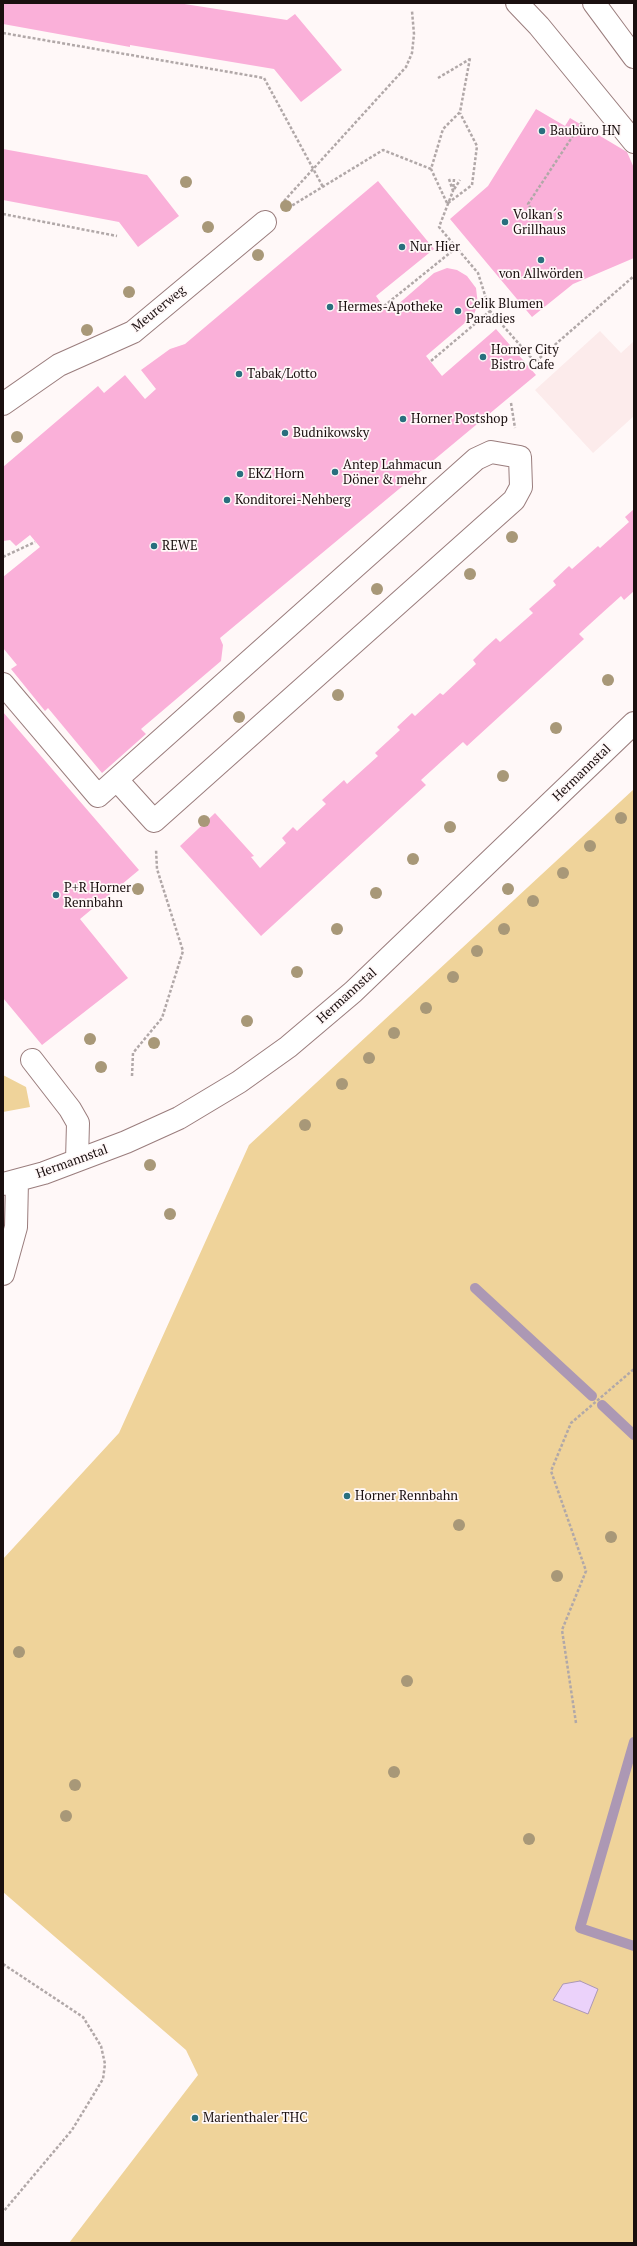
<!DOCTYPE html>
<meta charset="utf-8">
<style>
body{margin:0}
#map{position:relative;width:637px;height:2246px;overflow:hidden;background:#fff8f8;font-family:"PT Serif",serif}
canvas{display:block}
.frame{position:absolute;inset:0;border:4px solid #1a0f0f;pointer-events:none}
</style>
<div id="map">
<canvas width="637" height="2246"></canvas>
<div class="frame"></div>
</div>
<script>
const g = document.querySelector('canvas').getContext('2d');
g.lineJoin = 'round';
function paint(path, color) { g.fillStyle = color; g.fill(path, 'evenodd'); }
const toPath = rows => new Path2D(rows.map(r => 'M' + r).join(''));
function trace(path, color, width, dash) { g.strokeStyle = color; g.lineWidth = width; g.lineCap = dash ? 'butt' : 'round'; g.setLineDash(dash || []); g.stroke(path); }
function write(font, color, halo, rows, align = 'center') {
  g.font = font + ' "PT Serif",serif'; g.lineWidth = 3.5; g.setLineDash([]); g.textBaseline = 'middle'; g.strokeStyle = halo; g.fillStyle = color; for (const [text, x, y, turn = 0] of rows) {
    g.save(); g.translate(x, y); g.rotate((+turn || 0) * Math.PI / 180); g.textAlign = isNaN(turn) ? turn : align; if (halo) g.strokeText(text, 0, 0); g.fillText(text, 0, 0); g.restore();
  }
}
const built = toPath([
 [600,331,621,353,634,341,634,416,593,453,535,390]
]);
const green = toPath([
 [634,789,634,2243,69,2243,198,2075,186,2050,3,1892,3,1559,119,1433,249,1145],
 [3,1075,26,1087,30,1107,3,1112]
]);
const water = toPath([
 [580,1981,598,1989,588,2014,553,2000,563,1984,580,1981]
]);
const stream = toPath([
 [475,1288,592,1396],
 [602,1405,634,1435],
 [634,1742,580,1928,634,1946]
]);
const building = toPath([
 [3,3,178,3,287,20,295,14,342,70,301,102,274,69,130,45,130,47,3,24],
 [536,109,565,126,570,118,627,152,634,168,634,258,573,284,532,317,450,219,488,186],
 [3,149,147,175,179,216,138,247,119,222,3,200],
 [378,181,434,249,376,296,388,313,434,273,447,268,457,270,467,276,476,288,478,305,473,316,426,356,442,376,496,329,536,375,220,638,223,645,221,661,141,729,146,734,102,773,48,708,45,711,11,669,17,665,3,648,3,577,40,547,30,535,16,546,10,540,3,541,3,467,98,386,104,393,125,375,145,399,156,389,141,370,170,349,185,344],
 [634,509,634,591,624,600,621,596,601,614,579,634,584,639,467,746,463,742,443,760,421,780,426,785,261,936,180,846,215,813,254,856,251,857,260,868,286,843,282,838,293,827,297,831,326,804,322,800,344,780,347,784,378,756,375,753,400,730,397,727,412,713,415,716,440,693,443,695,476,664,473,660,485,648,496,638,500,642,533,613,529,609,556,585,553,581,569,566,572,569,598,546,600,548,629,522,625,517],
 [3,712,139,870,80,919,128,978,42,1045,3,998]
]);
const path = toPath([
 [3,33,264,78,323,187],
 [438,78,470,59],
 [449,179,453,191,460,180],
 [454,179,453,191,439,227,478,273,490,311,535,362,634,276],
 [284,201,406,67,412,53,414,34,412,11],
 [447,203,431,169,443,129,460,112,470,58],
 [448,203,472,185,477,146,460,113],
 [288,208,383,150,431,169],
 [3,214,117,236],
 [539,221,528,204,582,122],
 [384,306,456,248],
 [431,361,490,311],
 [511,403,515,428],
 [3,557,35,542],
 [132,1076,133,1053,162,1018,183,951,157,869,156,849],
 [576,1723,562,1630,586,1571,551,1471,571,1423,634,1369],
 [3,1964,83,2017,101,2046,105,2064,103,2079,72,2130,3,2212]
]);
const minor = toPath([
 [517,3,539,26,634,142],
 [3,404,59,365,133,332,265,222],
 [3,684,98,796,476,459,491,452,520,457,521,487,514,500,154,821,117,780],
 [32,1060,70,1109,78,1123,77,1160],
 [3,1184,44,1173,126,1142,179,1118,239,1082,288,1047,353,992,634,723],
 [3,1274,16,1227,17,1181]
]);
const major = toPath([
 [594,3,634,57]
]);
const trees = [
 [186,182],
 [286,206],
 [208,227],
 [258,255],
 [129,292],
 [87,330],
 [17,437],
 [512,537],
 [470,574],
 [377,589],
 [608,680],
 [338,695],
 [239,717],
 [556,728],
 [503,776],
 [621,818],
 [204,821],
 [450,827],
 [590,846],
 [413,859],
 [563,873],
 [138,889],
 [508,889],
 [376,893],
 [533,901],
 [337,929],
 [504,929],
 [477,951],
 [297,972],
 [453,977],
 [426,1008],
 [247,1021],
 [394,1033],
 [90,1039],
 [154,1043],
 [369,1058],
 [101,1067],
 [342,1084],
 [305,1125],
 [150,1165],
 [170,1214],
 [459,1525],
 [611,1537],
 [557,1576],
 [19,1652],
 [407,1681],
 [394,1772],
 [75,1785],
 [66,1816],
 [529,1839]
];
const markers = [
 [542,131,4,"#296f7e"],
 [505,222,4,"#296f7e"],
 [402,247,4,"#296f7e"],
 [541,260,4,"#296f7e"],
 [330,307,4,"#296f7e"],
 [458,311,4,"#296f7e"],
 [483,357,4,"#296f7e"],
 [239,374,4,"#296f7e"],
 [403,419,4,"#296f7e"],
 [285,433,4,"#296f7e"],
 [335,472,4,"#296f7e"],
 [240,474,4,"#296f7e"],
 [227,500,4,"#296f7e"],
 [154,546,4,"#296f7e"],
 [56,895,4,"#296f7e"],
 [347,1496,4,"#296f7e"],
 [195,2118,4,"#296f7e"]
];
const poiNames = [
 ["Baubüro HN",550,131],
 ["Volkan´s",513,215],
 ["Grillhaus",513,230],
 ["Nur Hier",410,247],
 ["von Allwörden",541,274,"center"],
 ["Celik Blumen",466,304],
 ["Paradies",466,319],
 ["Hermes-Apotheke",338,307],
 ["Horner City",491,350],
 ["Bistro Cafe",491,365],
 ["Tabak/Lotto",247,374],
 ["Horner Postshop",411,419],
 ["Budnikowsky",293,433],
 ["Antep Lahmacun",343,465],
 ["Döner & mehr",343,480],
 ["EKZ Horn",248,474],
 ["Konditorei-Nehberg",235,500],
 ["REWE",162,546],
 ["P+R Horner",64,888],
 ["Rennbahn",64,903],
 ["Horner Rennbahn",355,1496],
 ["Marienthaler THC",203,2118]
];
const streetNames = [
 ["Meurerweg",159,309,-39],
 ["Hermannstal",582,773,-44],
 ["Hermannstal",347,996,-42],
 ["Hermannstal",72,1162,-20]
];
paint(built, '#fcebeb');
paint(green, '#efd39a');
paint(water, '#ebd2fa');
trace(water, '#ac98b4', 1);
trace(stream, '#ac98b4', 10);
paint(building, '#fab0d9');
trace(minor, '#9a7d7d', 24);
trace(major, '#9a7d7d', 24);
trace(path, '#b1a8a8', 2.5, [3, 2]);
trace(minor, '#fff', 22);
trace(major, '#fff', 22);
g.fillStyle = '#a89878';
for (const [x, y] of trees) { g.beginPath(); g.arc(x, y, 6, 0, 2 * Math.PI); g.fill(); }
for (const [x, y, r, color] of markers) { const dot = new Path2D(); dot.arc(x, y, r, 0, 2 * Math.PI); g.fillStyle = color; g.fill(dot); trace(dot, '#fff8f8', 1.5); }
write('13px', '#1a0f0f', '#fff8f8', poiNames, 'left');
write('13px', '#1a0f0f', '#fff8f8', streetNames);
</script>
